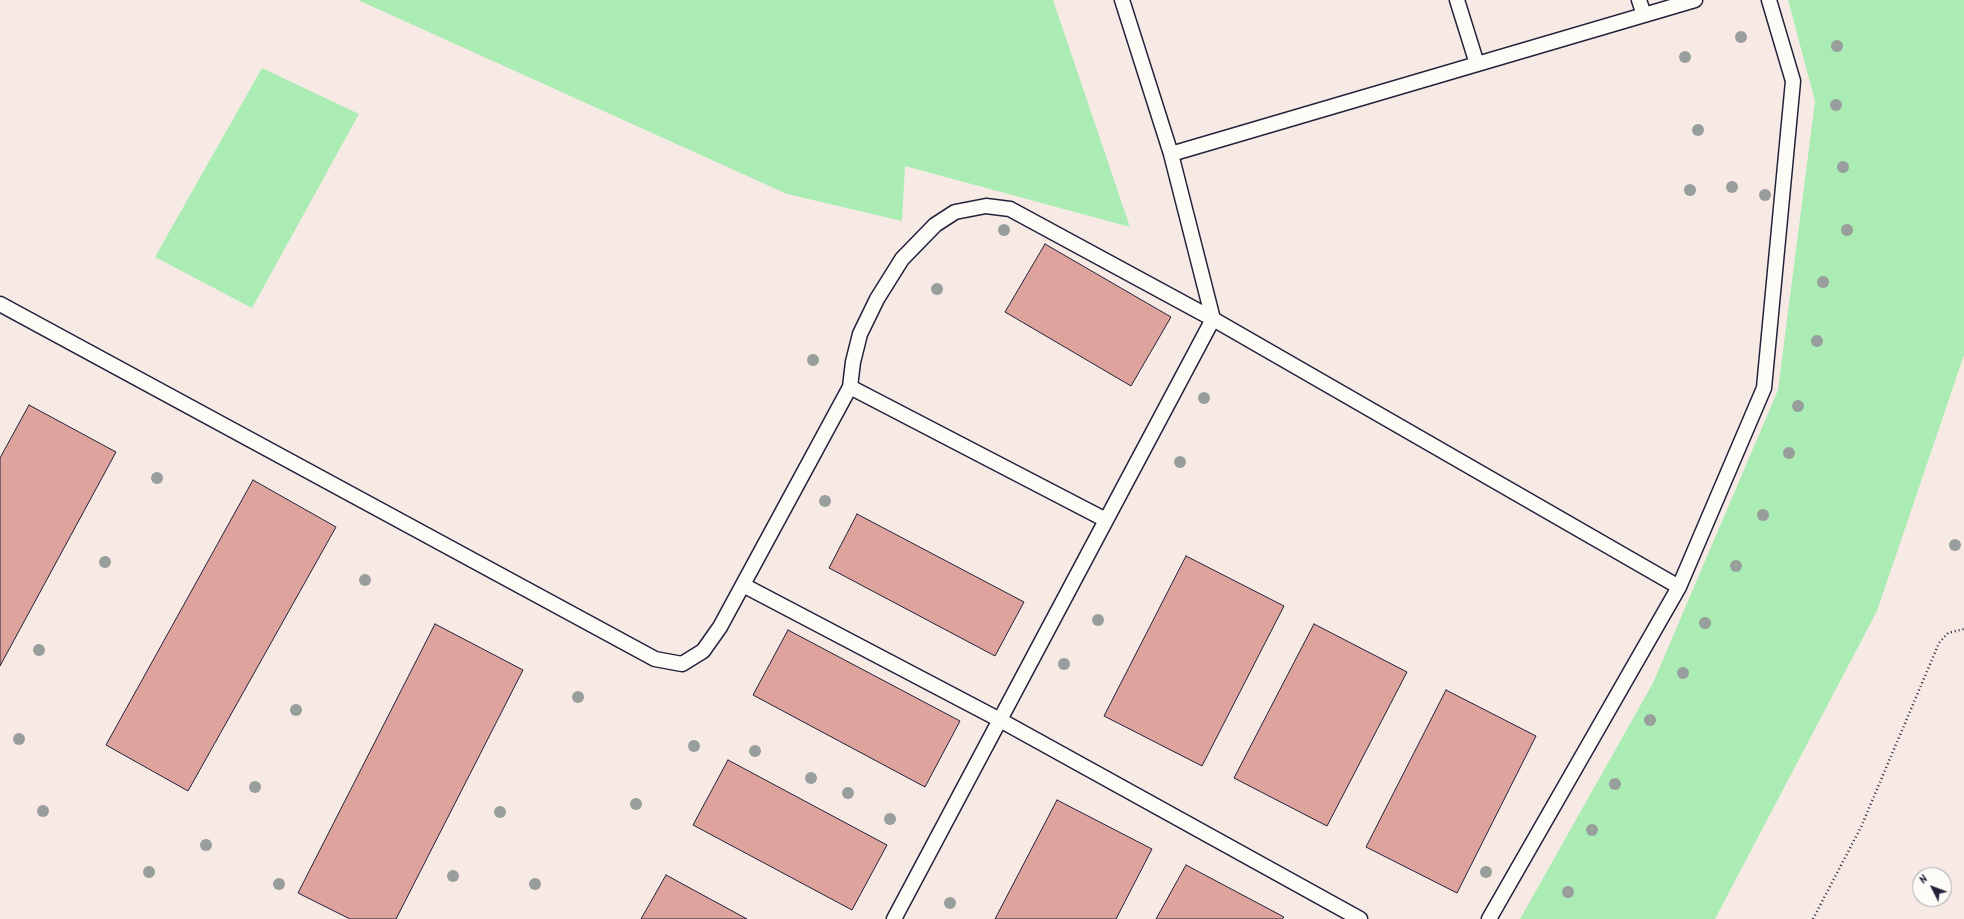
<!DOCTYPE html>
<style>
body{margin:0}
#map{position:relative;width:1964px;height:919px;overflow:hidden;background:#f7eae5;font-family:Kalam,sans-serif}
canvas{display:block}
.north{position:absolute;left:1912px;top:867px;width:40px;height:40px;box-sizing:border-box;background:#fdfcf7;border:1px solid #a5a5ac;border-radius:50%;rotate:312deg;font-size:11px;font-weight:700;line-height:16px;text-align:center;color:#22223b}
.north::after{content:'';display:block;margin:auto;width:14px;height:18px;background:#22223b;clip-path:polygon(50% 0,100% 100%,50% 72%,0 100%)}
</style>
<div id="map">
<canvas width="1964" height="919"></canvas>
<div class="north">N</div>
</div>
<script>
const g = document.querySelector('canvas').getContext('2d');
g.lineJoin = 'round';
function paint(path, color) { g.fillStyle = color; g.fill(path, 'evenodd'); }
const toPath = rows => new Path2D(rows.map(r => 'M' + r).join(''));
function trace(path, color, width, dash) { g.strokeStyle = color; g.lineWidth = width; g.lineCap = dash ? 'butt' : 'round'; g.setLineDash(dash || []); g.stroke(path); }
const green = toPath([
 [358,0,1053,0,1130,227,905,166,902,221,787,194],
 [1788,0,1964,0,1964,355,1877,611,1715,919,1520,919,1653,683,1778,390,1815,101],
 [262,68,359,114,252,308,155,257]
]);
const building = toPath([
 [1045,244,1171,317,1131,386,1005,312,1045,244],
 [29,405,116,452,0,666,0,458,29,405],
 [253,480,336,527,188,791,106,745,253,480],
 [857,514,1024,602,995,656,829,568,857,514],
 [1186,556,1284,606,1202,766,1104,716,1186,556],
 [435,624,523,670,396,919,350,919,298,893,435,624],
 [1314,624,1407,672,1327,826,1234,778,1314,624],
 [788,630,960,721,925,787,753,695,788,630],
 [1446,690,1536,736,1457,893,1366,847,1446,690],
 [728,760,887,845,852,910,693,825,728,760],
 [1057,800,1152,849,1116,919,995,919,1057,800],
 [1186,865,1284,917,1282,919,1156,919,1186,865],
 [666,875,747,919,641,919,666,875]
]);
const path = toPath([
 [1813,919,1861,827,1939,643,1948,633,1964,629]
]);
const lane = toPath([
 [1122,0,1171,154,1213,319],
 [1457,0,1477,64],
 [1639,0,1644,15],
 [1171,154,1695,0],
 [0,304,655,659,682,664,703,651,720,627,850,387,853,362,860,334,877,299,902,259,935,225,955,212,986,206,1010,209,1213,319],
 [850,387,1106,520],
 [743,585,1000,720,1360,919],
 [894,919,1213,319,1679,587],
 [1489,919,1679,587,1764,388,1793,81,1769,0]
]);
const trees = [
 [1741,37],
 [1837,46],
 [1685,57],
 [1836,105],
 [1698,130],
 [1843,167],
 [1732,187],
 [1690,190],
 [1765,195],
 [1004,230],
 [1847,230],
 [1823,282],
 [937,289],
 [1817,341],
 [813,360],
 [1204,398],
 [1798,406],
 [1789,453],
 [1180,462],
 [157,478],
 [825,501],
 [1763,515],
 [1955,545],
 [105,562],
 [1736,566],
 [365,580],
 [1098,620],
 [1705,623],
 [39,650],
 [1064,664],
 [1683,673],
 [578,697],
 [296,710],
 [1650,720],
 [19,739],
 [694,746],
 [755,751],
 [811,778],
 [1615,784],
 [255,787],
 [848,793],
 [636,804],
 [43,811],
 [500,812],
 [890,819],
 [1592,830],
 [206,845],
 [149,872],
 [1486,872],
 [453,876],
 [279,884],
 [535,884],
 [1568,892],
 [950,903]
];
paint(green, '#abecb4');
paint(building, '#dda39c');
trace(building, '#22223b', 1);
trace(lane, '#22223b', 17);
trace(path, '#22223b', 2.5, [1, 3]);
trace(lane, '#fdfcf7', 14);
g.fillStyle = '#989e9b';
for (const [x, y] of trees) { g.beginPath(); g.arc(x, y, 6, 0, 2 * Math.PI); g.fill(); }
</script>
